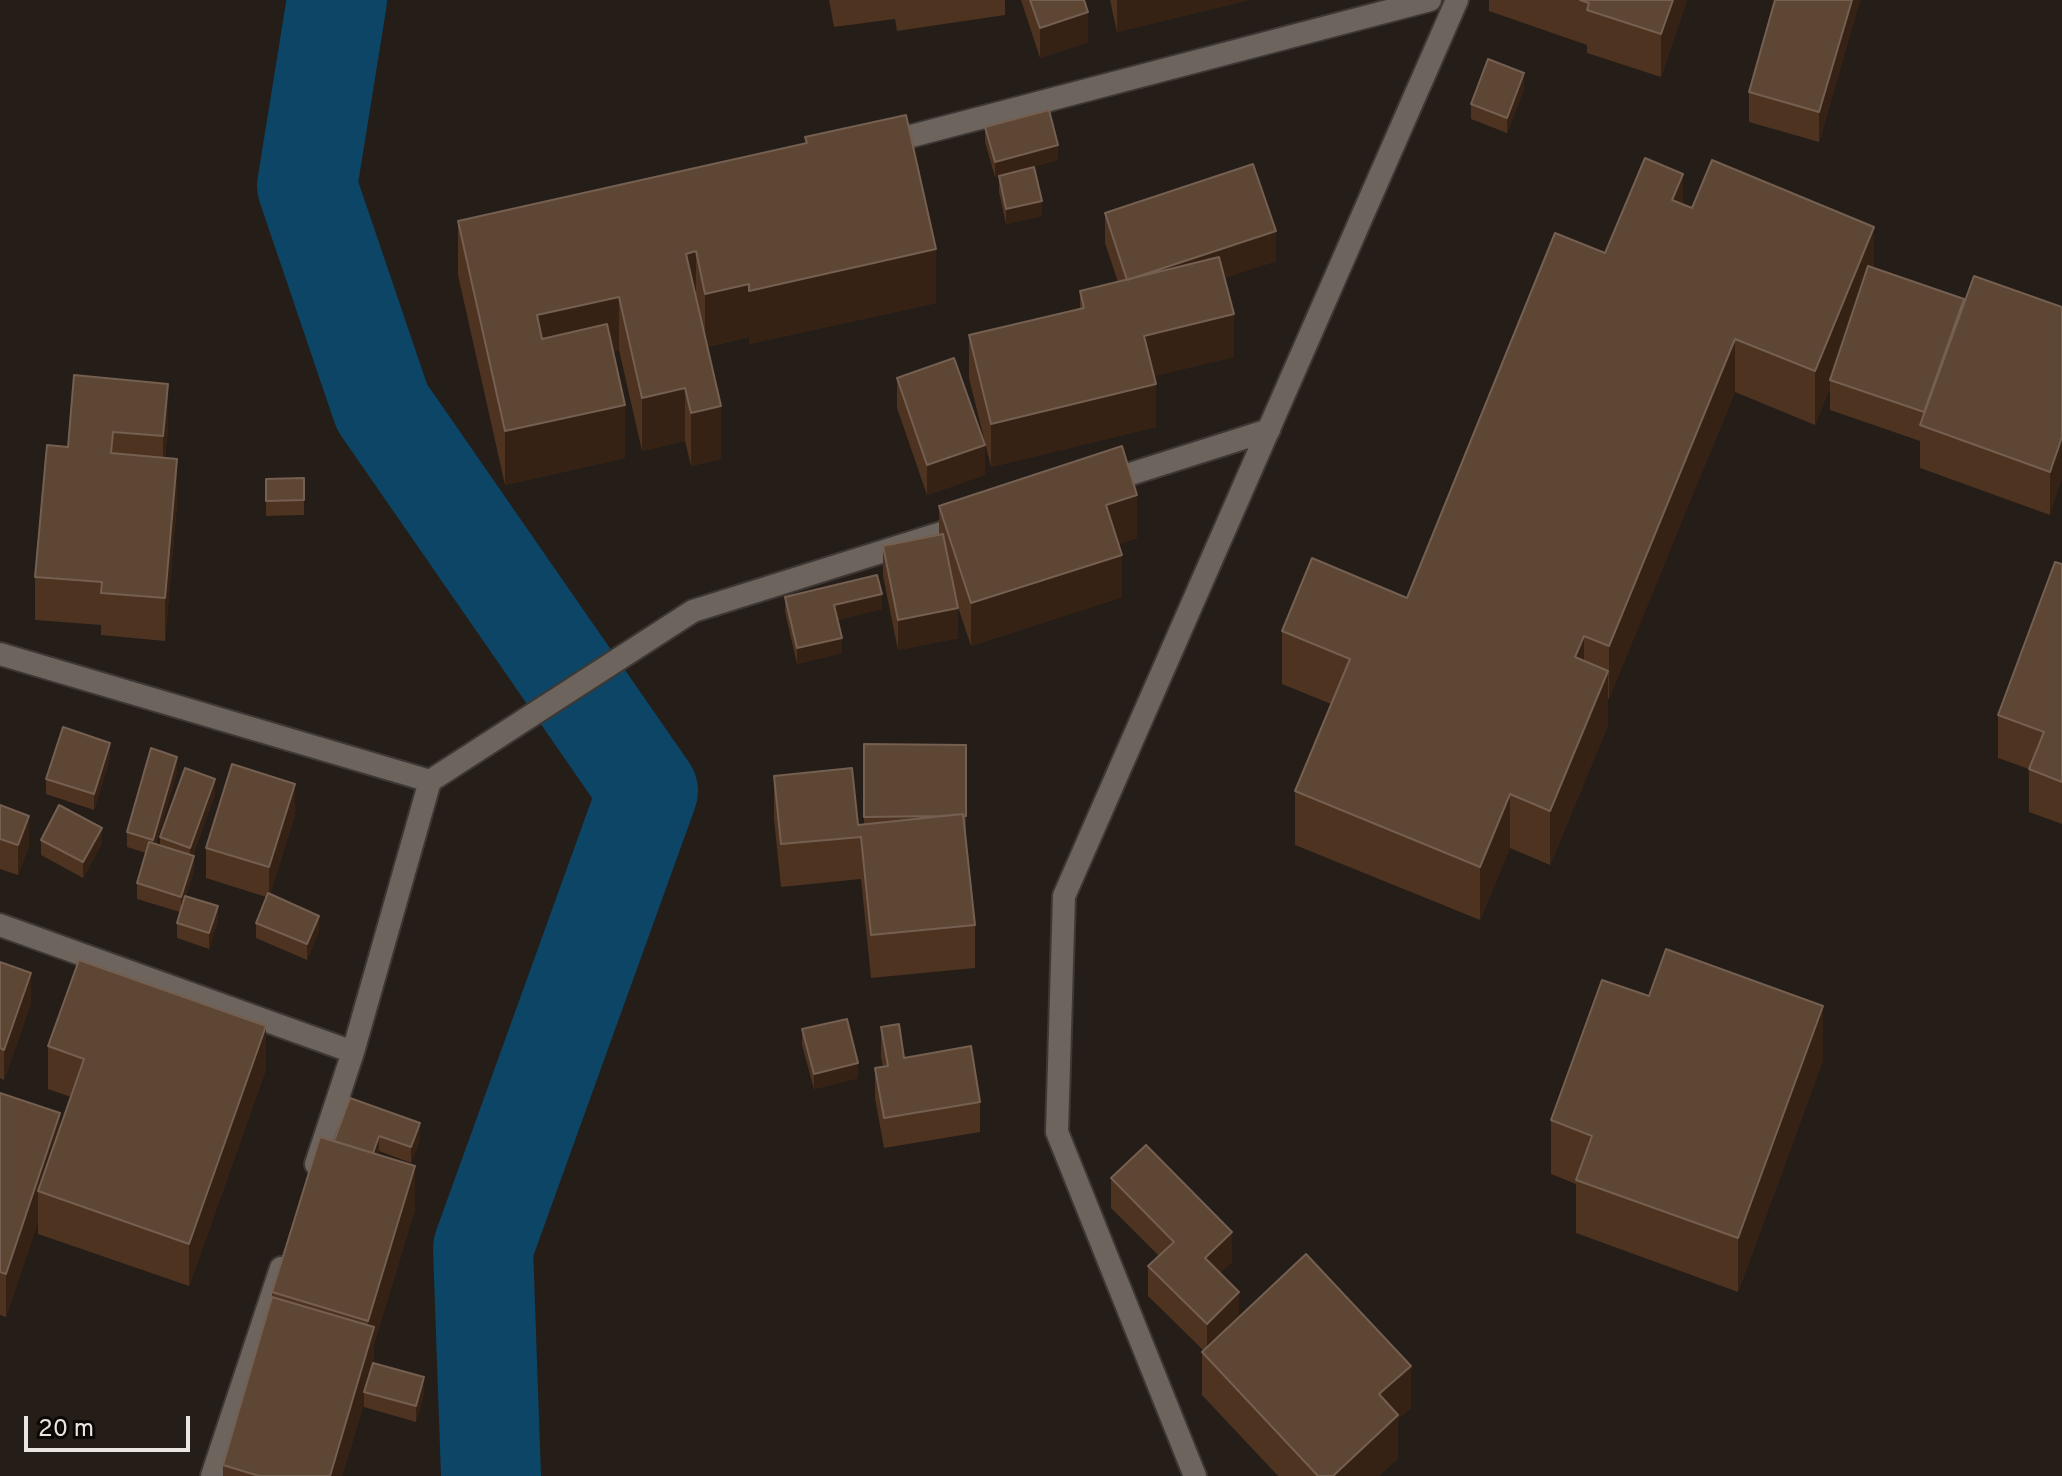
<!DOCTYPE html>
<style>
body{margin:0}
#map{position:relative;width:2062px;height:1476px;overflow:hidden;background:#241d18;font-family:Overpass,sans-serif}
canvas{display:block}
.scale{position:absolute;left:24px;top:1416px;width:166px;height:36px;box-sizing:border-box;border:4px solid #ebe5e2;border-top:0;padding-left:10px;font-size:24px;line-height:28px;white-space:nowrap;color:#ebe5e2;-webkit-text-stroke:6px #0b0806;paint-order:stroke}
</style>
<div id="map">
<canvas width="2062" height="1476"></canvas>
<div class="scale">20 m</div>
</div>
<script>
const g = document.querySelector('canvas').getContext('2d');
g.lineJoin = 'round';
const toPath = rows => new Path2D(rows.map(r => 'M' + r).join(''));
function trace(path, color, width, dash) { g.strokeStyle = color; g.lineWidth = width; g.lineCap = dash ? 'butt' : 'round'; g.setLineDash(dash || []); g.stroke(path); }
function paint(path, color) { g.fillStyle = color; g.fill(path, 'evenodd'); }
const river = toPath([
 [337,0,307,186,382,407,648,791,483,1248,491,1476]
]);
const minor = toPath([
 [881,144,1430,0],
 [1102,483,1269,430],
 [0,654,430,781,353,1052,316,1164],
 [430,781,693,611,967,525],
 [0,925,353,1052],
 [212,1476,281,1268]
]);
const tertiary = toPath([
 [1195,1476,1057,1132,1064,896,1457,0]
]);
const wall = toPath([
 [829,0,1005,0,1005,15,897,31,895,19,834,27],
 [1021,0,1084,0,1088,42,1040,58],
 [1110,0,1249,0,1117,32],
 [1489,0,1687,0,1661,77,1587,53,1587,45,1489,11],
 [1860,0,1819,142,1749,122,1749,92],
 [1524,89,1507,133,1471,119,1471,104],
 [985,127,1058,160,995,177,985,142],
 [805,137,936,303,749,344,749,337,707,347,721,459,691,466,685,441,642,451,619,350,613,352,625,458,505,485,458,275,458,221,805,144],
 [999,176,1042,216,1006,224,999,192],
 [1683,204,1964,299,2062,307,2050,515,1920,468,1920,441,1830,410,1830,388,1815,425,1735,392,1608,700,1608,725,1550,865,1510,848,1480,920,1295,845,1295,791,1331,704,1282,684,1282,631,1407,598,1605,253],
 [1105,213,1276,261,1224,278,1234,357,1154,376,1156,427,991,467,969,378,969,335,1080,309,1080,291,1118,282,1105,243],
 [74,375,168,427,165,458,177,502,165,641,101,635,101,625,35,620,35,577,68,447],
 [897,378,985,475,927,495,897,408],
 [304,478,304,515,266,516,266,479],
 [939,506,1137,538,1118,544,1122,597,971,646,957,604,958,638,898,650,883,576,883,546,939,534],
 [2062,564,2062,824,2029,812,2029,769,1998,758,1998,715],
 [785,597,882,609,837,620,842,653,797,664,785,612],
 [864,744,966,745,966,846,975,925,975,968,871,978,861,879,781,887,774,819,774,776,858,825,864,824],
 [110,758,94,810,46,794,46,779],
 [177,772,156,844,160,845,160,837,215,794,193,855,194,871,186,896,218,921,209,949,177,938,177,923,180,912,137,899,137,883,146,853,127,847,127,832],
 [0,805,29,846,18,875,0,869],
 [295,814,270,894,319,931,307,960,256,938,256,923,266,897,206,878,206,848],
 [41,840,102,843,83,878,41,855],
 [0,962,31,1003,4,1080,0,1078],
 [881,1027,904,1058,980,1102,980,1132,884,1148,875,1098,875,1068,883,1067,881,1057],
 [802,1029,858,1078,814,1089,802,1045],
 [48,1046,266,1069,189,1286,38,1234,38,1222,6,1317,0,1315,0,1093,60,1127,71,1097,48,1089],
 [1823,1060,1738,1292,1576,1233,1576,1184,1551,1174,1551,1120],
 [350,1098,420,1139,411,1163,379,1151,378,1154,415,1209,374,1344,374,1363,424,1393,416,1422,364,1407,364,1403,342,1476,220,1476,223,1476,223,1465,272,1297,272,1292],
 [1111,1178,1232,1262,1220,1273,1239,1317,1411,1408,1398,1419,1398,1458,1379,1476,1278,1476,1202,1395,1202,1352,1203,1350,1148,1296,1148,1266,1159,1256,1111,1208]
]);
const shadedWall = toPath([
 [1117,0,1249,0,1117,32],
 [1673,0,1687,0,1661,77,1661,34],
 [1852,0,1860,0,1819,142,1819,112],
 [1088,12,1088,42,1040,58,1040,28],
 [1524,73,1524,89,1507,133,1507,118],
 [1058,145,1058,160,995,177,995,162],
 [1683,174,1683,228,1672,200],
 [1042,201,1042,216,1006,224,1006,209],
 [1874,227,1874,280,1830,380,1830,388,1815,425,1815,371],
 [1276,231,1276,261,1127,310,1127,280],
 [936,249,936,303,749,344,749,291],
 [696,251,696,305,686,254],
 [749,284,749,337,705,347,705,294],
 [619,297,619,350,537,369,537,315],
 [1234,314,1234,357,1144,379,1144,336],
 [1735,339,1735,392,1609,700,1609,646],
 [168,384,168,427,163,479,163,436],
 [1156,384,1156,427,991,467,991,424],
 [685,388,685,441,642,451,642,398],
 [625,405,625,458,505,485,505,431],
 [721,406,721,459,691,466,691,413],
 [2062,437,2062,480,2050,515,2050,472],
 [985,445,985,475,927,495,927,465],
 [177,459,177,502,165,641,165,598],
 [1137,495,1137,538,1106,548,1106,505],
 [1122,555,1122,597,971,646,971,603],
 [882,594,882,609,834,621,834,605],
 [958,608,958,638,898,650,898,620],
 [1584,636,1584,690,1575,657],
 [842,638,842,653,797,664,797,648],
 [1608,671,1608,725,1550,865,1550,811],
 [110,743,110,758,94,810,94,794],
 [177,757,177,772,153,855,153,840],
 [215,779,215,794,190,863,190,848],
 [295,784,295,814,269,897,269,867],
 [1510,794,1510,848,1480,920,1480,867],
 [29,816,29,846,18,875,18,845],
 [102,828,102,843,83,878,83,862],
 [194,856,194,871,181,912,181,897],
 [218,906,218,921,209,949,209,933],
 [319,916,319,931,307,960,307,944],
 [31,973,31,1003,4,1080,4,1050],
 [1823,1006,1823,1060,1738,1292,1738,1238],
 [266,1026,266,1069,189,1286,189,1244],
 [858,1063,858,1078,814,1089,814,1074],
 [60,1113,60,1156,38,1191,38,1222,6,1317,6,1274],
 [420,1123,420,1139,411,1163,411,1147],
 [379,1136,379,1151,367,1185,367,1169],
 [415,1166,415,1209,374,1344,374,1370,364,1392,364,1403,342,1476,330,1476,368,1347,368,1321],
 [1232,1232,1232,1262,1205,1288,1205,1258],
 [1239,1292,1239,1322,1207,1354,1207,1324],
 [1411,1366,1411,1408,1398,1419,1398,1458,1379,1476,1333,1476,1379,1394],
 [424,1377,424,1393,416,1422,416,1406]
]);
const building = toPath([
 [1030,0,1084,0,1088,12,1040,28,1030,0],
 [1580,0,1673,0,1661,34,1587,10,1589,3,1580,0],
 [1775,0,1852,0,1819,112,1749,92,1775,0],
 [1488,59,1524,73,1507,118,1471,104,1488,59],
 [1049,110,1058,145,995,162,985,127,1049,110],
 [906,115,936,249,749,291,749,284,705,294,696,251,686,254,721,406,691,413,685,388,642,398,619,297,537,315,542,339,607,324,625,405,505,431,458,221,807,143,805,137,906,115],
 [1645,158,1683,174,1672,200,1692,208,1712,160,1874,227,1815,371,1735,339,1609,646,1584,636,1575,657,1608,671,1550,811,1510,794,1480,867,1295,791,1350,659,1282,631,1312,558,1407,598,1555,233,1605,253,1645,158],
 [1253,164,1276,231,1127,280,1105,213,1253,164],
 [1034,167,1042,201,1006,209,999,176,1034,167],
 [1219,257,1234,314,1144,336,1156,384,991,424,969,335,1084,308,1080,291,1219,257],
 [1868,266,1964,299,1924,412,1830,380,1868,266],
 [1974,276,2062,307,2062,437,2050,472,1920,425,1974,276],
 [954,358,985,445,927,465,897,378,954,358],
 [74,375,168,384,163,436,113,432,111,453,177,459,165,598,101,593,102,582,35,577,47,445,68,447,74,375],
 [1122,446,1137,495,1106,505,1122,555,971,603,939,506,1122,446],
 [304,478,304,500,266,501,266,479,304,478],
 [943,534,958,608,898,620,883,546,943,534],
 [2055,562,2062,564,2062,782,2029,769,2044,732,1998,715,2055,562],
 [877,575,882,594,834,605,842,638,797,648,785,597,877,575],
 [63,727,110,743,94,794,46,779,63,727],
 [864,744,966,745,966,816,963,816,963,814,940,816,864,817,864,744],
 [151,748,177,757,153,840,127,832,151,748],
 [232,764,295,784,269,867,206,848,232,764],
 [185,768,215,779,190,848,160,837,185,768],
 [852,768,858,825,963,814,975,925,871,935,861,837,781,844,774,776,852,768],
 [0,805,29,816,18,845,0,839,0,805],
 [59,805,102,828,83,862,41,840,59,805],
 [149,842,194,856,181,897,137,883,149,842],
 [268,893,319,916,307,944,256,923,268,893],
 [185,896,218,906,209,933,177,923,185,896],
 [1666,949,1823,1006,1738,1238,1576,1180,1592,1136,1551,1120,1602,980,1649,996,1666,949],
 [79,960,266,1026,189,1244,38,1191,84,1059,48,1046,79,960],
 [0,962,31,973,4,1050,0,1048,0,962],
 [847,1019,858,1063,814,1074,802,1029,847,1019],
 [899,1024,904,1058,971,1046,980,1102,884,1118,875,1068,888,1066,881,1027,899,1024],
 [0,1093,60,1113,6,1274,0,1272,0,1093],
 [350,1098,420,1123,411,1147,379,1136,373,1153,334,1141,350,1098],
 [320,1137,415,1166,368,1321,272,1292,320,1137],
 [1146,1145,1232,1232,1205,1258,1239,1292,1207,1324,1148,1266,1174,1242,1111,1178,1146,1145],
 [1306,1254,1411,1366,1379,1394,1398,1415,1333,1476,1318,1476,1202,1352,1306,1254],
 [272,1297,374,1327,330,1476,259,1476,223,1465,272,1297],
 [373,1363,424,1377,416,1406,364,1392,373,1363]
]);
trace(river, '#0c4565', 100);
trace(minor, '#3e3835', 26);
trace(tertiary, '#3e3835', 26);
trace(minor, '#6c645d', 22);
trace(tertiary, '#6c645d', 22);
paint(wall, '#4d3320');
paint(shadedWall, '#352214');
paint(building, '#5e4635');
trace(building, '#745f50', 2);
</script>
